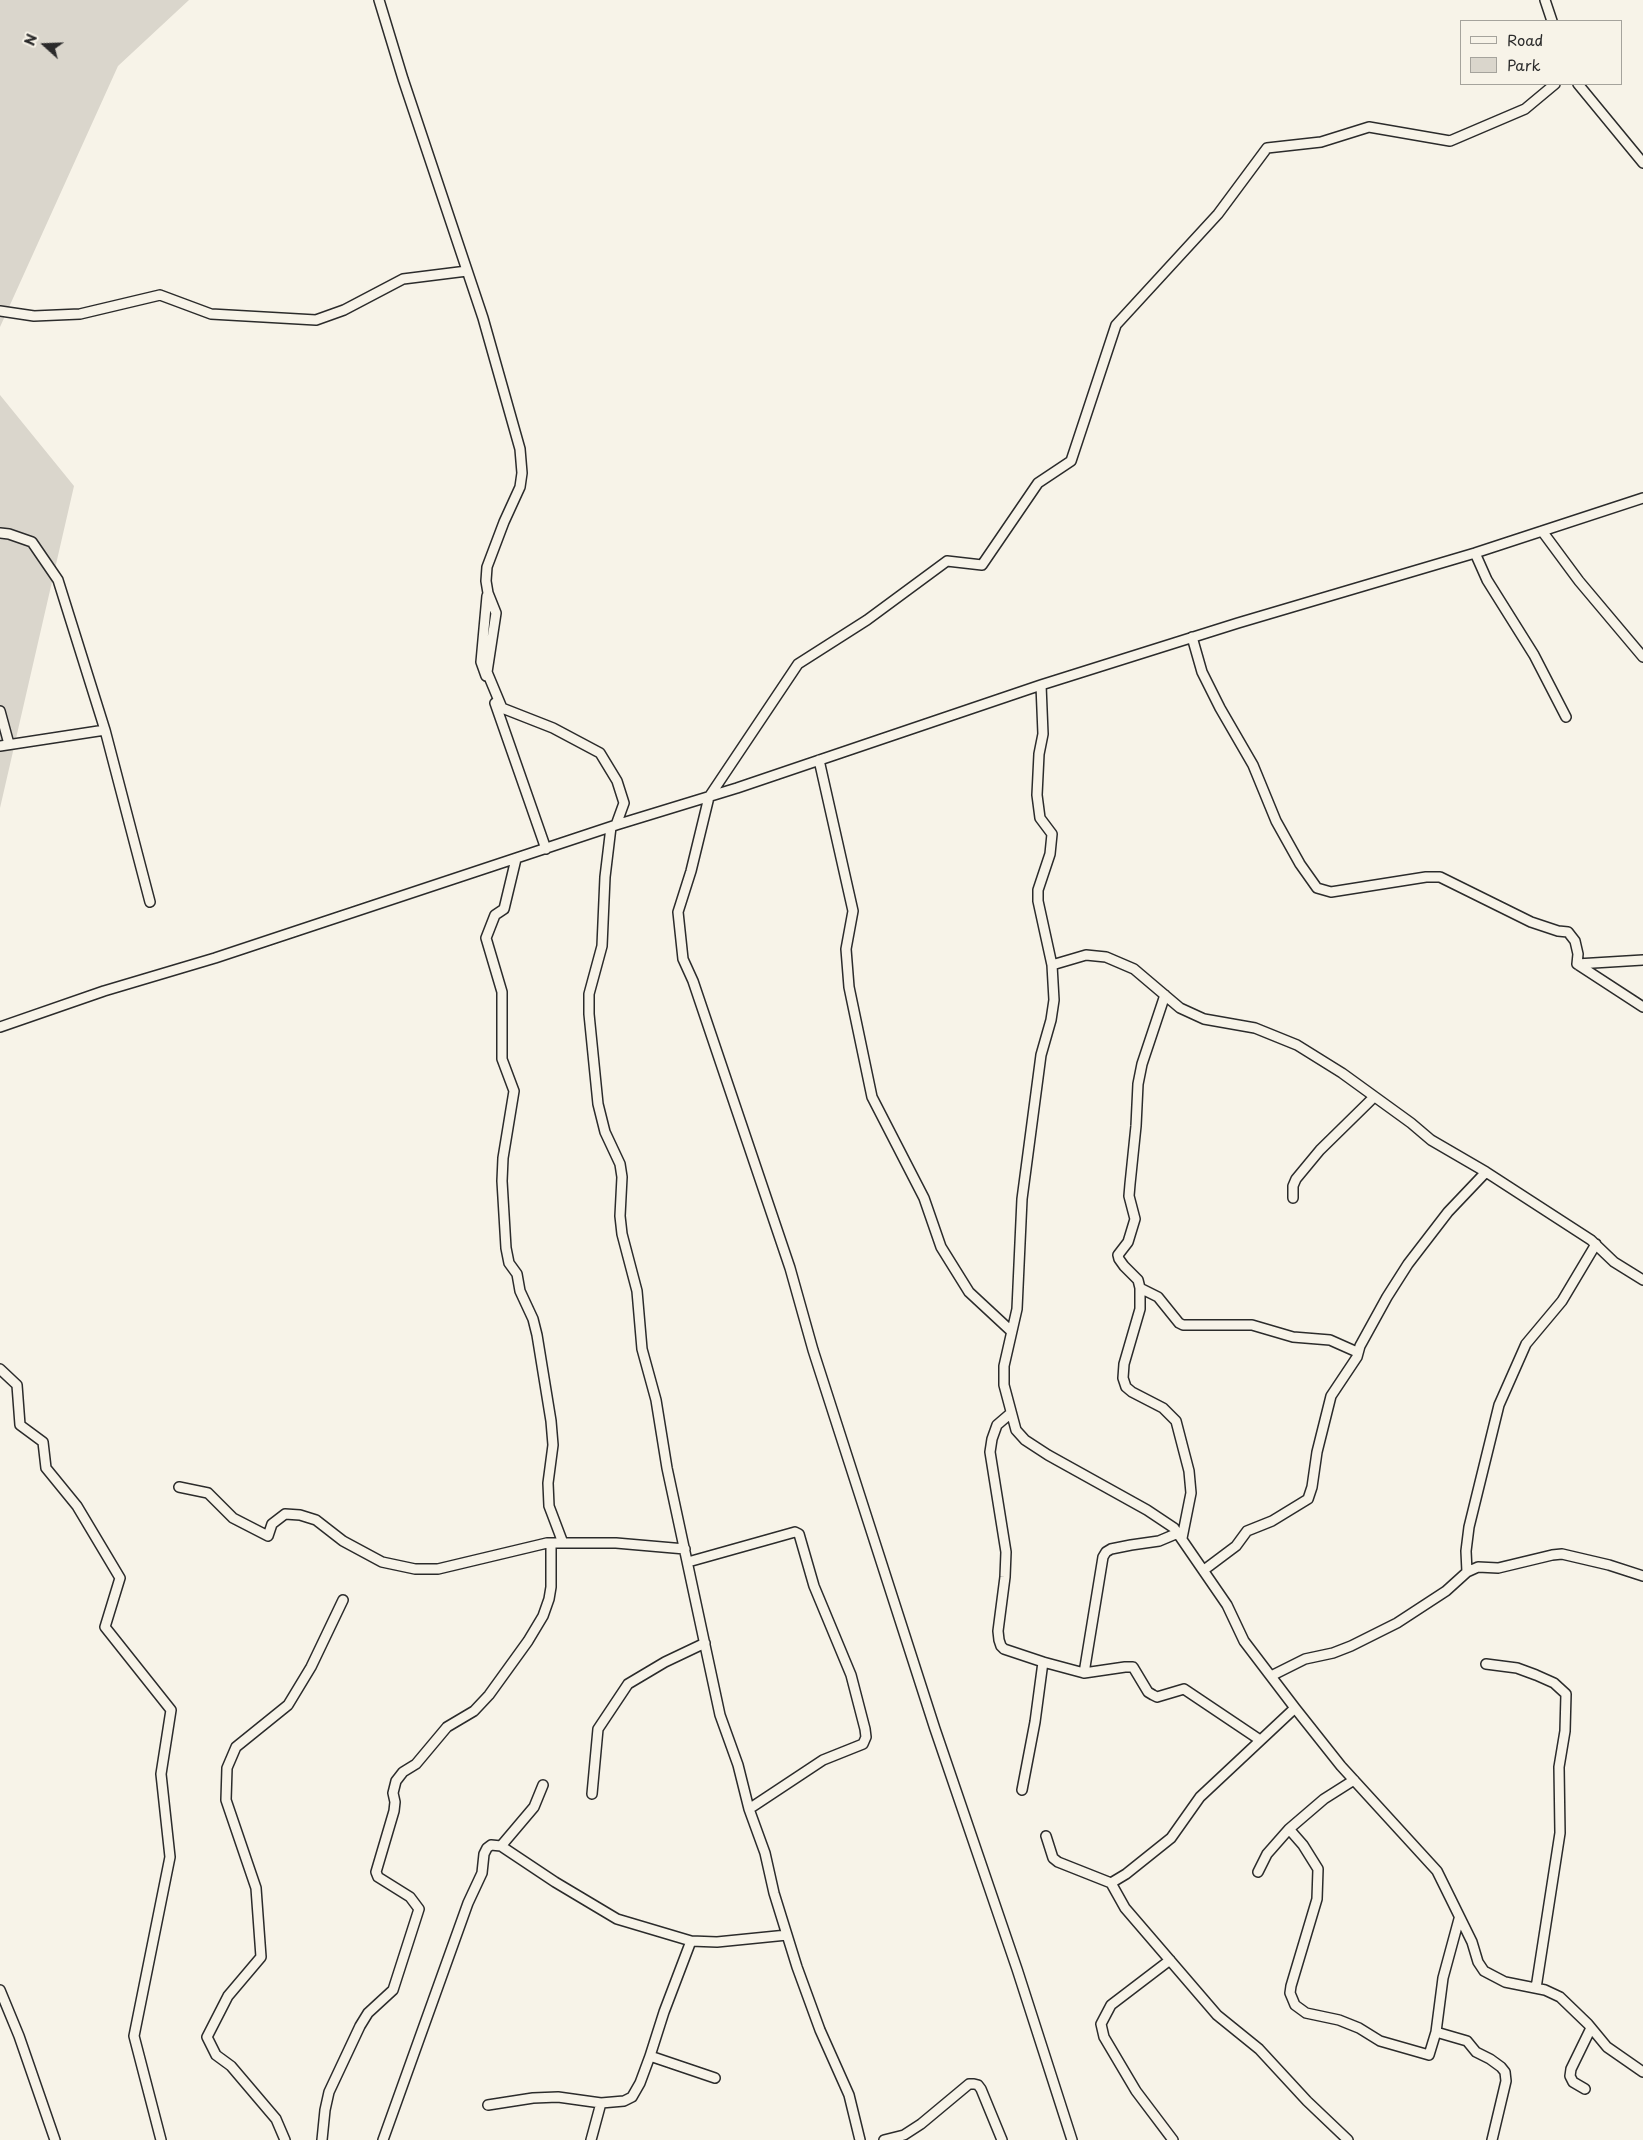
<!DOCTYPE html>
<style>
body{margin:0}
#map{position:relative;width:1643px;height:2140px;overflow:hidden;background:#f7f3e8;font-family:"Playpen Sans",sans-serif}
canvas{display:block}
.legend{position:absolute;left:1460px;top:20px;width:162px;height:65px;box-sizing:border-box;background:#f7f3e8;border:1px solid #a5a39c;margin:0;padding:6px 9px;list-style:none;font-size:15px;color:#2b2b2b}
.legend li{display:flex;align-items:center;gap:10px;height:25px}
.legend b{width:25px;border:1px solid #a5a39c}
.north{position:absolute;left:20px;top:20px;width:50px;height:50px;-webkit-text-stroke:4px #f7f3e8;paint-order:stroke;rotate:290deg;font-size:14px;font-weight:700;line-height:20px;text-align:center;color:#2b2b2b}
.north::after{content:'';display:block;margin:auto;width:18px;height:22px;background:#2b2b2b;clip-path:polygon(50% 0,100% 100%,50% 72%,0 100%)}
</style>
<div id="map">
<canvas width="1643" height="2140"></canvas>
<ul class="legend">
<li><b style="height:6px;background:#f7f3e8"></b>Road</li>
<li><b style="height:14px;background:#dad6cc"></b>Park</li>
</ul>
<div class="north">N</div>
</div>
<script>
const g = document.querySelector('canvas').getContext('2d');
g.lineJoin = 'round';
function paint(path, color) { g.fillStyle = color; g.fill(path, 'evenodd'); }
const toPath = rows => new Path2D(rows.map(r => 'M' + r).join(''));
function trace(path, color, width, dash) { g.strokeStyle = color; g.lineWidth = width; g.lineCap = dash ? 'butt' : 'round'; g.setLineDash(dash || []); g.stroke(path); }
const green = toPath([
 [0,0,189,0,118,66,0,327],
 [0,395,74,486,0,808]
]);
const minor = toPath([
 [379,0,403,79,483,318,520,449,522,473,520,487,504,522,487,567,486,581,488,593,496,613,487,672,502,708,553,728,600,753,617,781,624,803,616,825],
 [1545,0,1552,21],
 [1578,84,1643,163],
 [0,311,34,316,80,314,160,295,211,314,316,320,344,310,403,279,467,271],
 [1542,531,1579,581,1643,657],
 [0,533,9,534,32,542,58,580,105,730,150,902],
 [1475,553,1487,580,1534,655,1566,717],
 [1192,637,1202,672,1220,708,1253,765,1276,821,1300,864,1317,888,1331,892,1426,877,1440,877,1531,922,1558,931,1568,932,1575,941,1578,954,1577,964],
 [486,676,481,662,487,596],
 [1041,685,1043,734,1039,754,1037,795,1040,818,1052,834,1050,854,1038,890,1038,901,1052,965,1054,1000,1051,1020,1041,1055,1022,1199,1017,1309,1004,1366,1004,1385,1016,1430,1025,1440,1048,1455,1147,1510,1174,1528,1227,1605,1244,1641,1295,1708,1341,1766,1437,1871,1472,1942,1478,1962,1484,1971,1505,1982,1545,1990,1560,1997,1588,2024,1607,2047,1643,2072],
 [495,703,546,849],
 [0,711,9,744],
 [0,746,105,730],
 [819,760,853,911,846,949,849,987,872,1097,924,1198,941,1247,969,1292,1011,1331],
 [611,827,605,877,602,946,589,994,589,1014,598,1104,605,1132,620,1164,622,1177,620,1216,622,1234,637,1291,642,1349,656,1400,667,1468,720,1715,738,1765,749,1809,765,1853,774,1893,797,1967,820,2030,849,2095,860,2140],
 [516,859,504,909,495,915,486,938,502,992,502,1059,514,1091,503,1158,502,1181,506,1248,509,1263,517,1274,520,1291,533,1319,537,1335,551,1421,553,1445,548,1483,549,1506,563,1543],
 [1577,964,1643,1007],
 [1577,964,1643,960],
 [1052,965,1086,955,1106,957,1134,969,1180,1008,1204,1019,1255,1028,1297,1045,1342,1073,1411,1123,1431,1140,1486,1172,1591,1240,1614,1262,1643,1280],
 [1165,995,1142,1064,1138,1084,1136,1126,1130,1184,1129,1196,1135,1219,1128,1242,1118,1255,1119,1259,1124,1266,1138,1280,1140,1288,1140,1309,1124,1364,1123,1378,1126,1387,1132,1392,1163,1408,1176,1421,1189,1471,1191,1493,1182,1538],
 [0,1027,104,991,215,958,616,825,737,788,1041,685,1238,623,1475,553,1643,498],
 [1293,1198,1293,1186,1296,1179,1320,1150,1374,1097],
 [1140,1288,1158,1297,1179,1323,1183,1325,1252,1325,1293,1337,1330,1340,1357,1352],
 [0,1369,17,1385,20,1425,43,1442,46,1468,77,1506,120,1578,105,1627,171,1710,161,1774,170,1857,134,2036,161,2140],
 [1011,1413,997,1425,992,1439,990,1452,1006,1552,1005,1577,998,1631,999,1640,1001,1646,1004,1649,1043,1662,1035,1722,1022,1790],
 [179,1487,208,1493,233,1518,268,1536,272,1524,285,1514,300,1515,316,1520,343,1541,382,1562,415,1569,438,1569,547,1543,616,1543,685,1549],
 [688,1562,795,1532,799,1534,814,1586,851,1675,865,1729,866,1737,863,1744,823,1760,749,1809],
 [1204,1570,1236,1546,1247,1531,1272,1521,1308,1499,1312,1487,1317,1452,1331,1396,1357,1357,1360,1346,1387,1297,1408,1264,1448,1212,1486,1172],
 [1467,1572,1466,1551,1469,1527,1499,1405,1526,1344,1562,1301,1596,1244],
 [1043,1662,1084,1673,1125,1667,1133,1667,1148,1692,1153,1695,1157,1697,1184,1689,1260,1740],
 [1486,1664,1517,1668,1536,1675,1554,1683,1566,1694,1565,1731,1559,1767,1560,1833,1536,1988],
 [1084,1673,1103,1557,1106,1552,1111,1549,1131,1545,1159,1541,1178,1533],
 [1271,1676,1305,1659,1333,1653,1351,1646,1397,1623,1446,1591,1467,1572,1478,1567,1498,1568,1552,1555,1562,1554,1609,1565,1643,1576],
 [592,1794,598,1729,628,1684,665,1662,705,1643],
 [1289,1829,1303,1845,1318,1869,1317,1899,1291,1986,1290,1993,1295,2005,1306,2013,1339,2020,1359,2028,1380,2041,1429,2055,1436,2032],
 [1046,1836,1053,1858,1058,1862,1111,1883,1125,1908,1217,2015,1259,2049,1307,2101,1348,2140],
 [501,1846,534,1807,543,1785],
 [1258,1872,1267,1854,1289,1829,1324,1799,1354,1780],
 [1111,1883,1126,1874,1171,1838,1200,1797,1295,1708],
 [1459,1919,1443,1978,1436,2032,1467,2041,1476,2052,1490,2059,1501,2067,1505,2072,1506,2081,1492,2140],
 [1170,1960,1111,2005,1101,2024,1104,2037,1136,2091,1173,2140],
 [0,1990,19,2036,55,2140],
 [650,2056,715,2078],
 [1585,2089,1573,2082,1570,2076,1571,2069,1591,2028],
 [488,2105,533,2098,558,2097,601,2103,624,2101,632,2097,640,2083,650,2056,664,2012,691,1941],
 [285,2140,276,2119,231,2066,216,2055,207,2037,228,1996,261,1957,256,1888,226,1800,227,1768,236,1747,288,1705,311,1667,343,1600],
 [322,2140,325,2110,329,2092,360,2026,368,2013,393,1990,419,1909,410,1897,378,1877,376,1872,394,1811,395,1802,393,1793,396,1781,403,1772,416,1764,447,1727,474,1711,489,1695,528,1641,543,1616,549,1599,551,1587,551,1543],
 [383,2140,468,1903,482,1873,484,1854,487,1848,491,1845,501,1846,555,1882,617,1919,691,1941,717,1942,787,1935],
 [591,2140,601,2103],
 [884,2140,904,2135,921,2124,969,2084,974,2084,978,2085,981,2089,1002,2140],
 [1072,2140,1017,1969,935,1729,813,1350,790,1268,693,981,683,959,678,912,691,871,709,797,798,664,867,620,947,561,982,565,1038,483,1071,461,1116,325,1218,214,1267,148,1321,142,1369,127,1450,141,1525,109,1555,84]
]);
paint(green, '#dad6cc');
trace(minor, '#2b2b2b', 12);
trace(minor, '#f7f3e8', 9);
</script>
